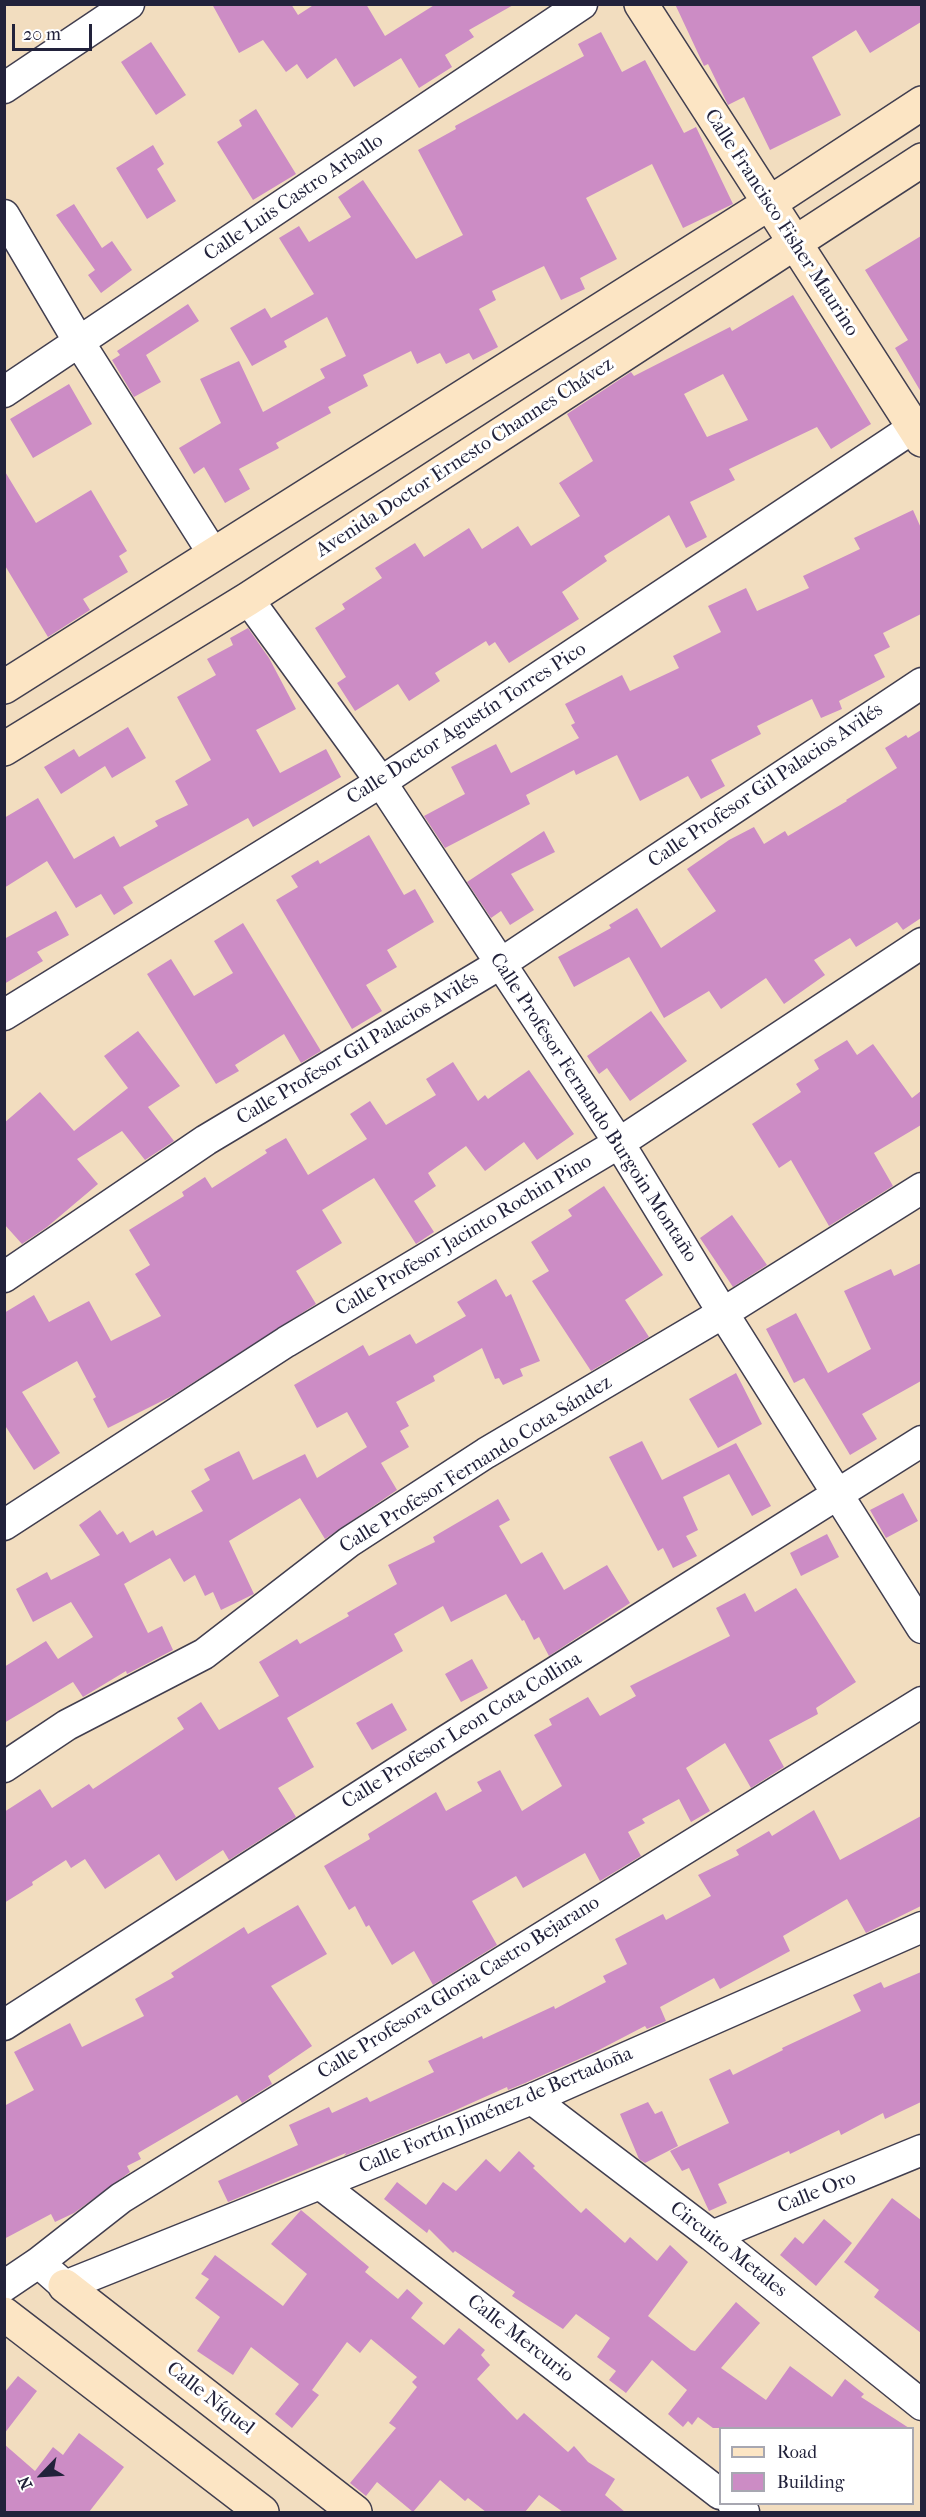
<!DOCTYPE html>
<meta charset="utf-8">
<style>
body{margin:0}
#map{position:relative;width:926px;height:2517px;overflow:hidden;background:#f2ddbf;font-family:"IM FELL French Canon",serif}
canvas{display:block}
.frame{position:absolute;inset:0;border:6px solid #22223b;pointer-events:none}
.legend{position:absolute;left:719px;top:2427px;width:195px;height:78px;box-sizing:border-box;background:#fff;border:2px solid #a7a7b1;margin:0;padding:8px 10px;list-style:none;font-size:18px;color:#22223b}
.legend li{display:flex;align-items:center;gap:12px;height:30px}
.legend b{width:30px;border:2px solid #a7a7b1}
.north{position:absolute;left:12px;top:2445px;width:60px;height:60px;-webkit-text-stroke:4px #fff;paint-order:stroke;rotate:245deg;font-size:16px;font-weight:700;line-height:24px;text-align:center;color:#22223b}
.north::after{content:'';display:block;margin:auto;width:21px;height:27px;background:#22223b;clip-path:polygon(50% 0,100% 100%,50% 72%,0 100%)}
.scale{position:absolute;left:12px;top:24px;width:80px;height:27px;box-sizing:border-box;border:3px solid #22223b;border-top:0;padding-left:8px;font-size:18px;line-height:21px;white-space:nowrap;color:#22223b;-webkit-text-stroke:4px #fff;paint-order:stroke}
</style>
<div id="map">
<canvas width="926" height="2517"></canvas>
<div class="frame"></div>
<ul class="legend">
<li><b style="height:8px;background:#fce5c4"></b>Road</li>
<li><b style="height:16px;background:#cc8cc5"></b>Building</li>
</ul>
<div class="north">N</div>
<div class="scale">20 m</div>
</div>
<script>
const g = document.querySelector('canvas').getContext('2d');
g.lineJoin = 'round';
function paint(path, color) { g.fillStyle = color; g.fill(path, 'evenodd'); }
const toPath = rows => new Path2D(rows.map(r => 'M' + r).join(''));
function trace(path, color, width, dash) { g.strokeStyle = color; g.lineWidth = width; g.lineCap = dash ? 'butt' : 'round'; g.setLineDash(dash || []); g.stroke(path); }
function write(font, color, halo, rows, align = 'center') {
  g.font = font + ' "IM FELL French Canon",serif'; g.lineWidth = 6; g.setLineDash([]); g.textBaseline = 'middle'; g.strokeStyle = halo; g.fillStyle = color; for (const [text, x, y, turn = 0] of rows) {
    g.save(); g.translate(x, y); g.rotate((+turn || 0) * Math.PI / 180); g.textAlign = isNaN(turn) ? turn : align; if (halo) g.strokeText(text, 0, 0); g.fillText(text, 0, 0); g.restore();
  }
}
const building = toPath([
 [212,4,291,4,298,15,315,4,366,4,385,36,436,4,515,4,469,30,474,37,445,55,452,67,419,88,401,58,354,87,336,58,307,79,297,64,286,72,263,40,239,53],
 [675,4,921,4,921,22,870,53,856,30,812,57,841,115,770,150,744,97,728,105,708,64,704,66],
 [601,32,622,72,645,60,684,133,696,127,733,204,683,228,652,164,586,198,617,259,580,278,585,289,561,300,544,266,492,291,496,300,479,309,498,347,473,360,469,353,446,364,440,353,417,364,411,351,363,375,368,386,328,407,331,413,276,443,279,448,239,469,250,489,225,503,204,467,194,474,179,448,221,423,200,379,239,361,263,412,325,378,320,369,346,356,327,317,284,341,287,347,252,366,230,328,265,308,271,318,314,294,279,238,299,226,309,242,351,217,338,197,363,180,416,259,463,235,418,150,456,129,455,126,584,56,578,44],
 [151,42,186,95,156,115,121,62],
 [256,109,296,174,253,200,217,142,242,126,239,120],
 [153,145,164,164,157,169,176,201,147,219,116,168],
 [74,204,102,248,112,241,132,270,101,293,88,275,95,270,56,215],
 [921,236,921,392,895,348,908,340,865,270],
 [793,295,871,424,831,449,817,427,729,469,735,480,690,502,707,537,686,548,669,515,604,556,607,561,562,592,579,619,509,663,495,642,489,646,486,641,435,673,440,681,409,701,398,684,355,711,337,683,346,677,315,628,345,609,342,604,382,578,375,568,415,543,424,557,469,528,482,549,518,526,531,546,580,516,559,483,593,461,567,414,631,372,634,376,730,327,732,331],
 [723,374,748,420,707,437,684,394],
 [188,304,199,321,146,355,161,382,134,397,112,360,120,355,117,351],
 [69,384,92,424,33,458,10,419],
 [4,470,36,523,91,490,127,551,119,556,128,572,83,599,90,610,48,637,4,564],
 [913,510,921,528,921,614,883,633,890,647,874,655,885,677,839,701,842,709,821,718,812,699,757,726,761,734,711,760,725,786,701,799,688,776,640,801,617,755,576,775,574,770,526,795,530,804,445,848,424,816,465,794,451,767,496,744,511,773,579,738,571,725,575,723,565,704,622,675,630,691,679,668,673,656,721,632,708,606,746,588,757,611,809,588,803,576,860,549,854,538],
 [248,628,269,658,296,709,256,730,280,773,326,749,341,777,253,827,248,818,123,887,133,903,114,915,101,894,76,908,47,861,4,888,4,818,38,798,74,859,114,836,120,847,158,826,155,821,188,805,175,781,211,760,177,697,216,675,207,659,233,645,230,638],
 [128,727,146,758,112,778,105,766,61,794,44,767,74,749,79,757],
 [921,730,921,918,903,930,897,922,856,947,850,938,814,960,825,975,784,1004,766,978,721,1009,709,991,664,1018,629,957,574,987,558,957,611,928,609,925,637,908,661,948,716,911,687,869,729,840,754,827,764,844,785,831,788,836,847,801,846,800,897,768,885,748,906,735,908,738],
 [544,831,555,852,511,874,534,910,510,925,501,911,491,918,467,882],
 [369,835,404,895,415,889,434,922,387,950,397,967,366,985,382,1011,352,1029,276,900,298,887,291,876,318,860,320,864],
 [56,911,69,935,37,952,43,961,4,984,4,939],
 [243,923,321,1051,301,1063,284,1034,235,1065,239,1071,216,1084,147,974,171,959,194,996,233,973,214,941],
 [651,1011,687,1061,630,1101,607,1068,599,1074,587,1056],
 [138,1031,180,1086,148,1107,174,1141,145,1160,122,1131,77,1159,98,1184,47,1227,22,1244,4,1224,4,1123,40,1092,74,1131,128,1088,104,1056],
 [847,1040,857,1055,873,1044,912,1098,921,1091,921,1125,874,1153,893,1186,829,1226,791,1160,779,1168,752,1124,801,1092,796,1084,819,1069,814,1060],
 [453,1062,478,1101,485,1095,488,1099,529,1070,574,1134,537,1160,524,1142,485,1171,466,1146,428,1173,436,1186,414,1201,434,1232,416,1244,374,1178,322,1210,342,1243,296,1271,316,1304,172,1396,108,1428,93,1399,96,1397,77,1361,22,1392,60,1453,34,1470,4,1424,4,1313,34,1295,49,1322,89,1301,111,1341,161,1316,135,1274,150,1265,129,1230,184,1196,182,1192,205,1177,212,1188,267,1153,265,1150,286,1138,308,1175,367,1139,350,1114,370,1101,386,1125,436,1095,426,1079],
 [604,1186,663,1275,625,1300,649,1337,591,1371,532,1281,549,1271,531,1242,572,1216,568,1210],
 [732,1215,767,1265,733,1287,700,1238],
 [921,1263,921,1381,862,1414,877,1439,850,1455,804,1378,794,1383,766,1329,796,1313,828,1373,871,1349,844,1291,891,1269,894,1276],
 [496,1279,506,1297,511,1294,540,1361,520,1369,523,1376,503,1385,499,1378,495,1379,482,1348,433,1376,435,1381,396,1402,409,1426,400,1431,409,1447,381,1463,397,1490,325,1539,300,1498,229,1541,254,1594,221,1610,213,1592,205,1596,195,1575,184,1582,170,1558,124,1584,148,1633,162,1626,173,1650,127,1674,126,1671,83,1697,73,1682,4,1723,4,1667,46,1641,58,1659,93,1637,71,1602,33,1622,16,1589,47,1572,51,1580,100,1555,79,1525,100,1510,117,1535,123,1531,130,1543,153,1530,156,1536,203,1511,191,1491,210,1480,204,1469,239,1451,253,1480,305,1454,317,1478,367,1447,347,1412,317,1428,294,1385,363,1345,369,1356,410,1334,416,1344,466,1316,457,1302],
 [736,1373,762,1424,718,1448,689,1399],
 [642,1441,662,1480,736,1443,771,1506,752,1516,729,1474,683,1497,698,1530,686,1536,697,1556,673,1568,663,1548,658,1551,609,1457],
 [903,1493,918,1521,886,1538,870,1510],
 [498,1499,510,1520,499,1526,521,1564,542,1552,564,1590,607,1565,630,1603,549,1656,539,1637,534,1640,524,1620,522,1621,506,1594,451,1622,443,1606,394,1634,403,1651,287,1718,314,1767,278,1788,296,1817,229,1860,223,1850,176,1881,159,1854,105,1889,85,1859,71,1868,66,1860,32,1882,33,1885,4,1903,4,1812,40,1789,52,1808,89,1784,93,1789,184,1729,177,1718,201,1702,219,1730,279,1696,259,1662,297,1639,300,1644,349,1616,347,1613,397,1584,388,1565,435,1542,433,1537],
 [827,1534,839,1557,801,1576,790,1553],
 [796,1588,856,1682,816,1708,818,1714,769,1740,784,1767,751,1788,725,1743,686,1768,710,1811,691,1822,679,1799,642,1819,645,1823,628,1832,641,1856,600,1881,585,1853,523,1888,516,1876,472,1901,497,1945,433,1985,414,1951,392,1965,369,1925,366,1927,355,1906,349,1910,324,1866,370,1839,368,1834,436,1792,446,1811,482,1791,477,1782,500,1770,522,1811,562,1786,534,1735,552,1725,549,1719,588,1697,600,1716,636,1696,630,1686,730,1636,716,1608,745,1593,755,1612],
 [472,1659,488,1688,461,1702,445,1674],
 [392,1703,407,1730,372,1750,356,1723],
 [814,1810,840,1860,921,1816,921,1906,866,1933,847,1899,783,1936,790,1951,720,1989,714,1978,660,2007,666,2021,647,2029,645,2026,595,2052,525,2083,508,2090,507,2087,447,2114,344,2156,346,2153,228,2202,218,2181,298,2145,289,2125,329,2107,332,2113,367,2097,370,2102,434,2072,428,2061,482,2036,483,2039,554,2006,555,2009,606,1982,603,1976,627,1964,615,1939,663,1914,666,1920,711,1896,698,1875,739,1855,736,1850,769,1831,772,1836],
 [298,1905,327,1954,271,1986,312,2046,268,2076,272,2084,242,2103,237,2095,138,2153,141,2159,127,2166,130,2172,74,2213,55,2222,51,2214,4,2239,4,2106,34,2090,14,2052,70,2023,82,2047,144,2016,135,1999,174,1977,171,1973,244,1927,248,1934],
 [921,1972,921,2102,885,2119,883,2113,841,2135,839,2130,790,2154,789,2151,718,2184,727,2203,709,2211,689,2168,682,2171,670,2151,729,2123,709,2079,730,2069,733,2075,783,2050,782,2048,861,2011,853,1995,881,1982,884,1988],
 [648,2102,655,2114,662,2111,678,2146,645,2163,639,2159,620,2114],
 [519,2151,535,2166,533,2168,581,2213,586,2208,625,2243,630,2237,657,2261,670,2245,688,2262,648,2316,691,2350,695,2351,736,2302,760,2323,721,2368,766,2400,790,2366,832,2397,845,2379,864,2394,861,2397,909,2428,713,2428,698,2417,692,2425,688,2421,683,2427,668,2414,687,2390,652,2360,626,2393,609,2380,616,2371,597,2357,610,2338,576,2314,563,2329,512,2296,515,2292,455,2251,453,2253,429,2229,427,2233,384,2199,397,2182,426,2205,443,2182,456,2191,486,2159,500,2172],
 [892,2198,921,2220,921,2333,874,2297,879,2290,844,2262],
 [301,2210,369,2267,365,2272,398,2299,407,2289,423,2303,411,2318,444,2345,459,2328,485,2350,481,2355,490,2365,477,2379,517,2420,524,2413,568,2452,574,2446,588,2462,615,2479,605,2495,625,2512,563,2512,539,2495,525,2512,486,2512,468,2498,465,2501,440,2480,413,2512,377,2482,366,2496,350,2483,396,2428,389,2423,417,2387,412,2382,417,2377,371,2339,360,2353,347,2342,312,2390,319,2395,292,2428,275,2414,299,2384,251,2347,233,2375,197,2351,220,2317,195,2298,209,2279,201,2274,215,2255,283,2306,307,2274,271,2244],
 [824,2219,852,2243,816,2286,780,2255,795,2237,803,2244],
 [18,2376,37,2391,4,2434,4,2393],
 [79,2433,124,2467,89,2512,4,2512,4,2444,35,2471,53,2447,63,2455]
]);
const street = toPath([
 [4,88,129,4],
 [4,215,79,342,214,555],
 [4,392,582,4],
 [248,599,381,782,619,1143,723,1313,922,1628],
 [4,1015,381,782,922,422],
 [4,1277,206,1140,500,964,922,683],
 [4,1525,286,1342,619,1143,922,943],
 [4,1767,67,1725,204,1654,349,1542,486,1453,723,1313,922,1188],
 [4,2025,444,1742,922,1441],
 [532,2099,712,2236,922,2405],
 [320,2184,720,2494],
 [712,2236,922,2150],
 [48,2271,65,2286,532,2099,922,1927],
 [4,2286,38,2263,121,2198,922,1702],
 [733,2504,744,2512]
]);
const secondary = toPath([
 [641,4,922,440],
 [4,687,768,204,922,103],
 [4,749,248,599,922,160],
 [65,2286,355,2512],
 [4,2314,262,2512]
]);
const streetNames = [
 ["Calle Luis Castro Arballo",294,198,-34],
 ["Calle Francisco Fisher Maurino",781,223,57],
 ["Avenida Doctor Ernesto Channes Chávez",465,458,-33],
 ["Calle Doctor Agustín Torres Pico",467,724,-33],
 ["Calle Profesor Gil Palacios Avilés",766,786,-34],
 ["Calle Profesor Gil Palacios Avilés",358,1049,-31],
 ["Calle Profesor Fernando Burgoin Montaño",593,1108,57],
 ["Calle Profesor Jacinto Rochin Pino",464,1236,-31],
 ["Calle Profesor Fernando Cota Sández",476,1465,-32],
 ["Calle Profesor Leon Cota Collina",462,1731,-32],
 ["Calle Profesora Gloria Castro Bejarano",459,1988,-32],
 ["Calle Fortín Jiménez de Bertadoña",496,2111,-23],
 ["Calle Oro",817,2193,-22],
 ["Circuito Metales",728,2250,38],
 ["Calle Mercurio",520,2339,38],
 ["Calle Níquel",210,2399,38]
];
paint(building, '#cc8cc5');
trace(street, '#413e4f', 33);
trace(secondary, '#413e4f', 36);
trace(street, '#fff', 30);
trace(secondary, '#fce5c4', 33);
write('20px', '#22223b', '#fff', streetNames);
</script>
